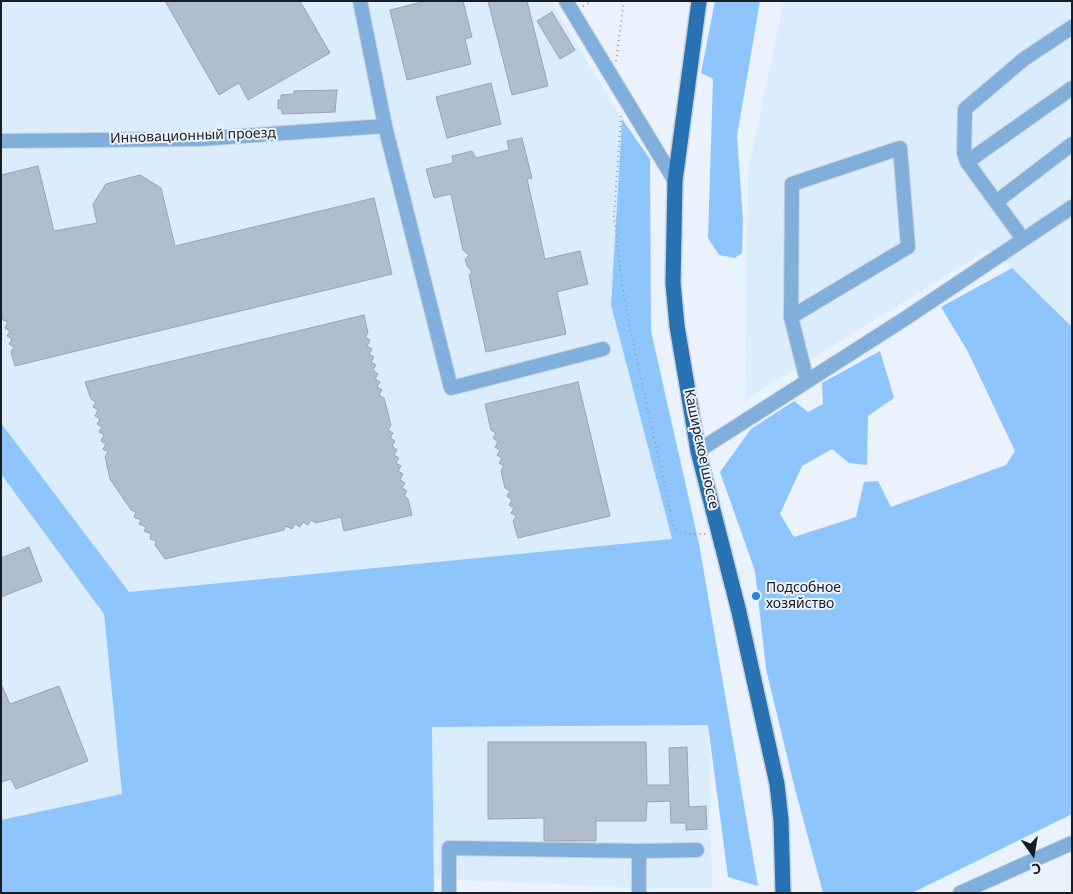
<!DOCTYPE html>
<meta charset="utf-8">
<style>
body{margin:0}
#map{position:relative;width:1073px;height:894px;overflow:hidden;background:#eaf3fd;font-family:"Noto Sans",sans-serif}
canvas{display:block}
.frame{position:absolute;inset:0;border:2px solid #181d23;pointer-events:none}
.north{position:absolute;left:1008px;top:829px;width:50px;height:50px;-webkit-text-stroke:4px #eaf3fd;paint-order:stroke;rotate:167deg;font-size:14px;font-weight:700;line-height:20px;text-align:center;color:#181d23}
.north::after{content:'';display:block;margin:auto;width:18px;height:22px;background:#181d23;clip-path:polygon(50% 0,100% 100%,50% 72%,0 100%)}
</style>
<div id="map">
<canvas width="1073" height="894"></canvas>
<div class="frame"></div>
<div class="north">С</div>
</div>
<script>
const g = document.querySelector('canvas').getContext('2d');
g.lineJoin = 'round';
function paint(path, color) { g.fillStyle = color; g.fill(path, 'evenodd'); }
const toPath = rows => new Path2D(rows.map(r => 'M' + r).join(''));
function trace(path, color, width, dash) { g.strokeStyle = color; g.lineWidth = width; g.lineCap = dash ? 'butt' : 'round'; g.setLineDash(dash || []); g.stroke(path); }
function write(font, color, halo, rows, align = 'center') {
  g.font = font + ' "Noto Sans",sans-serif'; g.lineWidth = 4; g.setLineDash([]); g.textBaseline = 'middle'; g.strokeStyle = halo; g.fillStyle = color; for (const [text, x, y, turn = 0] of rows) {
    g.save(); g.translate(x, y); g.rotate((+turn || 0) * Math.PI / 180); g.textAlign = isNaN(turn) ? turn : align; if (halo) g.strokeText(text, 0, 0); g.fillText(text, 0, 0); g.restore();
  }
}
const built = toPath([
 [1,1,551,1,622,119,611,305,672,539,129,592,1,423],
 [784,1,1072,1,1072,327,1012,268,988,250,745,400,748,171],
 [1,474,104,614,122,795,1,820],
 [708,725,712,888,639,888,434,879,432,727]
]);
const forest = toPath([
 [715,1,760,1,737,136,743,221,742,253,735,258,719,255,708,238,713,79,701,73],
 [622,119,650,159,651,331,699,544,758,886,728,877,708,725,432,727,434,893,1,893,1,820,122,794,104,614,1,474,1,423,129,592,672,539,611,305],
 [1012,268,1072,327,1072,814,912,893,823,893,794,785,766,669,755,571,720,472,751,429,794,401,808,412,823,404,822,383,880,351,894,398,868,416,867,465,849,463,832,449,802,466,780,514,794,537,856,517,864,482,878,481,891,507,1006,465,1015,451,968,352,941,307]
]);
const building = toPath([
 [165,1,300,1,330,53,248,100,239,83,219,95,165,1],
 [426,1,463,1,472,37,465,39,471,64,407,80,390,10,426,1],
 [488,1,527,1,548,86,512,95,488,1],
 [552,12,575,50,560,59,537,21,552,12],
 [491,83,501,124,447,138,436,97,491,83],
 [337,90,335,112,282,114,282,109,278,109,278,100,281,100,281,95,294,94,294,91,337,90],
 [522,138,532,178,527,179,545,259,580,251,588,284,557,292,566,334,486,352,469,275,472,272,467,266,465,259,469,255,463,250,451,194,434,198,426,169,453,163,452,156,472,151,476,158,509,150,507,141,522,138],
 [38,166,54,231,97,223,93,204,106,184,140,175,161,188,175,246,374,198,392,274,15,366,11,352,14,347,9,344,12,339,7,336,10,331,5,328,8,322,3,320,1,310,1,175,38,166],
 [364,315,368,333,365,337,370,340,367,346,372,349,369,354,374,357,371,362,376,365,373,370,378,374,375,379,380,382,377,387,382,390,379,395,384,398,391,425,388,430,393,433,390,438,395,441,392,446,397,450,394,455,399,458,396,463,401,466,398,471,403,474,400,480,405,483,402,488,407,491,404,496,408,499,412,515,344,531,341,517,316,523,311,520,308,525,303,522,300,527,295,524,292,529,286,526,284,530,165,559,155,545,156,541,150,539,151,534,144,531,146,527,139,524,141,520,134,517,136,512,131,510,110,479,105,456,108,452,103,449,106,444,101,441,104,435,99,432,102,427,97,424,100,419,95,416,98,410,93,407,96,402,91,399,85,382,364,315],
 [578,382,610,516,518,538,513,521,516,516,511,513,514,508,509,505,512,500,507,496,510,491,505,488,501,471,504,466,499,463,502,458,497,455,500,450,495,447,498,442,493,438,496,433,491,430,485,404,578,382],
 [29,547,42,581,1,597,1,558,29,547],
 [1,684,10,704,59,686,88,761,16,789,11,779,1,782,1,684],
 [488,742,646,742,647,785,670,785,669,748,687,747,689,807,706,806,707,829,686,830,686,823,671,823,670,801,647,802,646,821,596,821,596,841,544,841,544,818,488,819,488,742]
]);
const path = toPath([
 [583,6,592,1],
 [616,61,624,1],
 [621,116,614,216,623,291,631,334,673,524,677,531,686,534,707,534]
]);
const minor = toPath([
 [360,1,385,126,451,388,603,349],
 [566,1,675,181],
 [1,141,199,139,385,126],
 [967,162,1072,88],
 [996,202,1072,144],
 [1023,239,967,162,964,153,965,109,1024,59,1072,27],
 [791,317,792,184,900,148,908,247,791,317,807,381],
 [698,451,906,318,1072,207],
 [639,851,697,850],
 [449,893,449,848,639,851,639,893],
 [960,893,1072,843]
]);
const major = toPath([
 [699,1,675,181,673,283,677,326,698,451,739,612,777,784,781,820,783,893]
]);
const markers = [
 [756,596,5,"#2984d1"]
];
const streetNames = [
 ["Инновационный проезд",193,136,-2],
 ["Каширское шоссе",701,449,78]
];
const poiNames = [
 ["Подсобное",766,588],
 ["хозяйство",766,604]
];
paint(built, '#dbecfd');
paint(forest, '#8dc5fc');
paint(building, '#afbdcc');
trace(building, '#97a5b3', 1);
trace(minor, '#c8d1da', 16);
trace(major, '#c8d1da', 18);
trace(path, '#959ca4', 2, [1, 4]);
trace(minor, '#81afdc', 14);
trace(major, '#2872b3', 15);
for (const [x, y, r, color] of markers) { const dot = new Path2D(); dot.arc(x, y, r, 0, 2 * Math.PI); g.fillStyle = color; g.fill(dot); trace(dot, '#eaf3fd', 2); }
write('14px', '#181d23', '#eaf3fd', streetNames);
write('14px', '#181d23', '#eaf3fd', poiNames, 'left');
</script>
